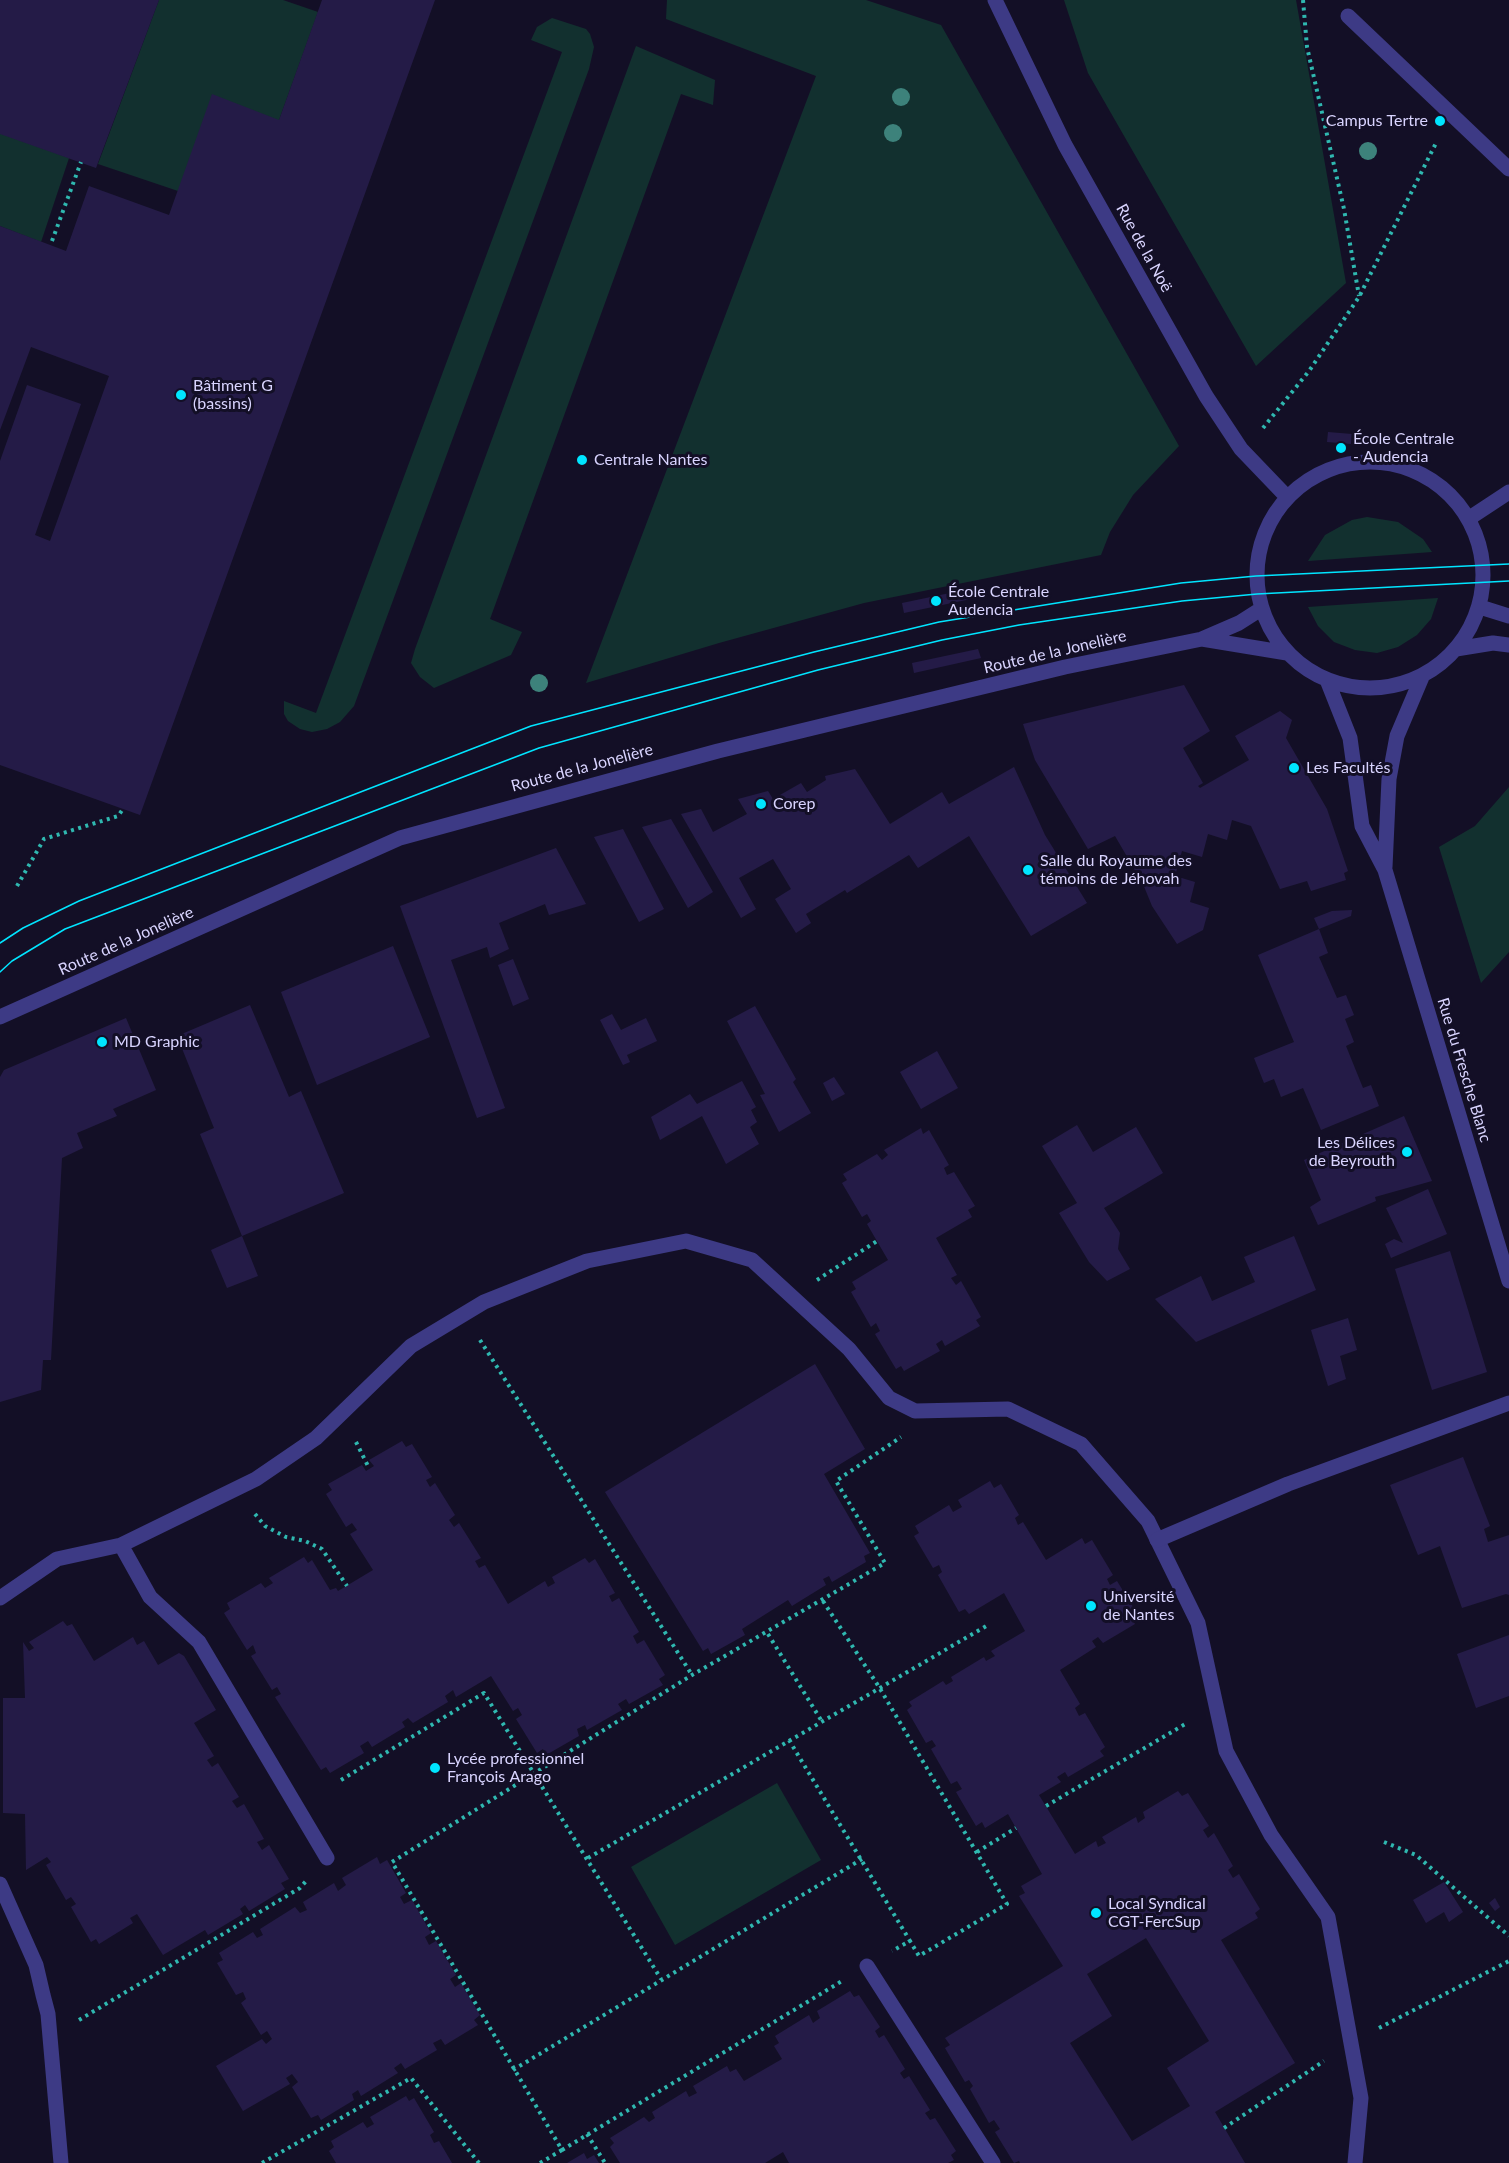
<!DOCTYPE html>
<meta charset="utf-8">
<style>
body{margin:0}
canvas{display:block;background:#130f26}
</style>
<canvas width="1509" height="2163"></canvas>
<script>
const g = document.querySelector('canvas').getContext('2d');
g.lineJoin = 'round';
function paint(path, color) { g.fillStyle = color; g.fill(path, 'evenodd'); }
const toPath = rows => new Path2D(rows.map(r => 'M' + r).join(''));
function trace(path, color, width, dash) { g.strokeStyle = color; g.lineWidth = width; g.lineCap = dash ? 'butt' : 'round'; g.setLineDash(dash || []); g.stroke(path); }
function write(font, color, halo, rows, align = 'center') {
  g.font = font + ' Lato,sans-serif'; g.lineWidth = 6; g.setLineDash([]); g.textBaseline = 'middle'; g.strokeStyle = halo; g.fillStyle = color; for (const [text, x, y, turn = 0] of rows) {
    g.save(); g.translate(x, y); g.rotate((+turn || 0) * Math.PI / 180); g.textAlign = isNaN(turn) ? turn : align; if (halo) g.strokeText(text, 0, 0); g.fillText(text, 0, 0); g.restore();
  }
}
const green = toPath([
 [159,0,283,0,318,12,279,120,178,191,98,164],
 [667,0,866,0,941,25,1179,446,1133,495,1110,532,1101,555,864,603,719,643,586,683,816,76,666,19],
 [1064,0,1296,0,1346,283,1256,366,1088,73],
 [552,18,586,29,590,34,594,47,589,69,354,706,340,722,327,729,312,732,300,729,288,721,284,714,284,701,316,713,562,52,531,40,537,27],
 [636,46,715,80,713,105,681,94,490,619,522,632,511,655,434,688,420,677,411,663,415,649],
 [0,133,69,158,41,242,0,226],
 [1367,517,1398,522,1423,539,1432,552,1308,561,1325,535,1352,520],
 [1438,598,1431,619,1417,635,1398,647,1377,653,1355,650,1334,642,1318,626,1308,607],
 [1509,787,1509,952,1481,983,1439,847,1475,826],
 [777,1783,821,1860,675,1945,631,1867]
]);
const building = toPath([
 [0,0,159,0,96,168,0,134],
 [322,0,435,0,140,815,0,765,0,461,27,385,81,404,35,535,50,541,109,376,31,347,0,430,0,226,66,251,89,186,169,215,212,94,279,120],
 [1328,432,1352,434,1351,444,1327,442],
 [969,589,971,599,904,613,902,603],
 [978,649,981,658,914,673,912,663],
 [1184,685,1210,731,1183,748,1203,783,1198,786,1200,788,1249,760,1235,736,1280,711,1292,720,1286,738,1327,809,1348,871,1344,873,1346,880,1311,891,1307,881,1280,889,1251,826,1232,820,1227,840,1208,834,1202,857,1182,851,1175,876,1195,882,1190,902,1209,908,1203,930,1177,944,1152,906,1143,884,1115,836,1088,849,1035,760,1023,724],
 [1014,767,1045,835,1087,903,1031,936,969,836,918,868,909,855,847,893,845,890,806,914,811,923,796,933,775,899,791,889,773,859,739,878,756,909,741,918,681,814,701,809,713,832,747,814,738,799,768,791,773,799,801,783,807,792,826,780,825,776,855,769,890,824,942,792,949,804],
 [671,819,713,892,688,908,642,827],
 [623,829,664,909,639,922,594,837],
 [556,848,586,904,549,915,545,904,499,923,509,949,490,958,487,947,451,960,505,1108,477,1118,400,906],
 [1352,910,1351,916,1319,929,1314,918,1332,911],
 [1319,929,1328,953,1319,957,1337,998,1346,995,1354,1015,1345,1019,1354,1042,1346,1046,1363,1088,1371,1085,1379,1106,1321,1130,1303,1088,1281,1097,1274,1079,1264,1083,1254,1058,1294,1042,1258,955],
 [393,946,430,1037,317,1085,281,992],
 [513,959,529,999,513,1006,498,965],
 [250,1005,289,1097,301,1091,344,1193,242,1236,200,1134,214,1128,177,1036],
 [755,1006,796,1079,793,1082,811,1113,779,1132,760,1095,765,1094,727,1021],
 [612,1014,621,1030,646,1018,657,1041,627,1055,630,1062,623,1065,600,1020],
 [126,1018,156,1090,113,1109,117,1116,77,1133,83,1148,62,1158,51,1360,43,1360,41,1390,0,1402,0,1077,4,1070],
 [937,1051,958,1088,921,1109,900,1072],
 [834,1077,845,1094,832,1101,823,1083],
 [742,1081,756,1107,751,1110,757,1122,750,1127,759,1144,726,1164,702,1116,660,1140,651,1117,690,1094,697,1104],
 [1404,1116,1432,1181,1375,1197,1376,1201,1318,1225,1310,1207,1321,1200,1304,1160],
 [1077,1125,1093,1152,1136,1127,1163,1173,1104,1208,1120,1233,1118,1249,1130,1269,1107,1281,1089,1262,1059,1213,1077,1203,1042,1146],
 [921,1128,923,1134,929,1130,949,1165,944,1168,947,1175,954,1172,975,1206,968,1210,972,1217,936,1238,957,1275,951,1278,956,1285,961,1281,981,1317,976,1320,980,1326,945,1346,942,1340,936,1344,940,1351,904,1371,901,1366,896,1369,875,1334,880,1331,876,1323,871,1327,851,1292,856,1289,852,1282,888,1260,867,1224,871,1221,867,1214,862,1217,842,1183,847,1180,843,1174,877,1154,882,1160,888,1155,884,1150],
 [1428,1189,1447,1234,1391,1258,1385,1244,1394,1239,1403,1243,1386,1208],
 [242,1236,258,1276,227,1288,211,1250],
 [1294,1236,1316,1290,1196,1342,1155,1299,1201,1276,1212,1301,1255,1282,1244,1257],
 [1450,1251,1487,1372,1432,1390,1395,1269],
 [1348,1318,1357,1350,1340,1356,1346,1379,1328,1386,1311,1330],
 [815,1364,865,1449,824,1474,870,1553,864,1556,866,1562,832,1582,829,1576,823,1579,826,1585,792,1606,788,1600,742,1629,745,1635,711,1654,708,1648,703,1651,605,1492],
 [402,1441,406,1447,412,1444,432,1477,426,1480,430,1487,435,1483,455,1515,449,1520,454,1527,459,1523,481,1558,475,1561,479,1568,485,1565,508,1604,545,1581,548,1587,555,1583,552,1577,585,1558,589,1563,595,1559,615,1593,609,1596,612,1602,619,1598,639,1632,633,1636,637,1644,644,1640,665,1675,659,1679,663,1685,629,1704,626,1699,618,1704,622,1710,587,1730,585,1725,577,1729,579,1736,546,1755,543,1749,537,1753,516,1719,522,1715,518,1708,513,1711,491,1676,456,1697,453,1690,445,1696,448,1702,413,1723,408,1718,402,1722,405,1727,372,1747,368,1741,360,1746,364,1753,330,1773,326,1767,321,1770,275,1697,281,1694,277,1687,272,1690,251,1656,256,1653,253,1645,247,1650,224,1613,230,1609,227,1603,261,1583,265,1588,273,1583,269,1578,304,1557,308,1563,312,1560,330,1590,336,1588,338,1591,373,1570,350,1534,357,1530,352,1523,346,1527,326,1494,332,1490,328,1484,362,1465,366,1471,374,1466,369,1460],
 [1463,1457,1490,1526,1484,1529,1488,1542,1509,1535,1509,1595,1506,1594,1462,1608,1440,1546,1418,1555,1390,1485],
 [990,1481,994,1488,1001,1484,1019,1515,1015,1518,1018,1525,1023,1522,1046,1560,1082,1538,1085,1544,1092,1540,1113,1575,1107,1579,1110,1585,1117,1581,1138,1615,1132,1619,1135,1624,1103,1643,1098,1637,1092,1641,1096,1647,1060,1670,1080,1704,1075,1708,1079,1716,1085,1713,1105,1747,1100,1751,1104,1756,1068,1777,1065,1772,1057,1777,1061,1782,1039,1795,1075,1854,1096,1841,1098,1847,1106,1843,1102,1837,1136,1817,1138,1823,1145,1818,1143,1812,1178,1791,1182,1796,1188,1793,1209,1826,1203,1830,1208,1838,1214,1833,1233,1866,1228,1870,1233,1878,1239,1874,1260,1909,1255,1913,1258,1918,1221,1940,1295,2063,1215,2112,1245,2163,1020,2163,1019,2161,1014,2163,995,2132,1000,2129,994,2120,989,2123,970,2089,973,2086,969,2080,965,2082,945,2048,950,2045,945,2038,1063,1966,1019,1896,1025,1893,1021,1886,1042,1874,1008,1814,985,1828,982,1822,976,1826,956,1792,962,1789,957,1781,951,1784,931,1749,936,1746,932,1740,926,1743,907,1710,912,1706,909,1702,943,1681,946,1685,953,1681,951,1677,984,1657,986,1661,995,1656,991,1651,1025,1631,1004,1593,969,1614,965,1609,959,1612,938,1575,942,1572,939,1565,933,1568,914,1536,919,1533,915,1526,949,1505,953,1512,962,1507,958,1500],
 [1146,1938,1209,2041,1167,2068,1190,2106,1132,2141,1070,2043,1112,2016,1087,1974],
 [63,1621,67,1626,72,1624,94,1661,133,1637,137,1645,144,1641,158,1665,179,1653,184,1656,216,1710,194,1723,214,1756,207,1760,212,1767,218,1763,239,1797,232,1801,237,1808,244,1804,264,1839,257,1842,262,1850,269,1845,289,1879,281,1883,285,1889,249,1911,245,1905,240,1909,243,1914,208,1935,205,1930,163,1955,137,1914,130,1918,133,1923,99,1944,96,1939,91,1942,71,1907,76,1904,71,1897,66,1900,46,1865,51,1862,47,1857,26,1870,25,1814,3,1813,3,1698,25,1698,23,1642,29,1651,34,1648,29,1642],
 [1509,1635,1509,1696,1476,1708,1457,1654],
 [377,1857,380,1864,387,1860,406,1893,400,1897,404,1904,412,1900,431,1933,425,1937,429,1945,436,1941,456,1975,450,1979,455,1987,461,1983,480,2015,474,2020,478,2025,445,2045,441,2039,433,2043,437,2050,405,2069,401,2063,394,2068,398,2073,361,2096,358,2090,352,2094,354,2100,321,2120,318,2115,311,2118,292,2087,298,2082,292,2074,286,2078,290,2084,243,2111,216,2066,262,2039,266,2044,272,2039,267,2031,261,2035,241,2003,246,1999,243,1992,236,1995,217,1963,223,1960,219,1953,253,1932,257,1938,263,1935,260,1929,295,1907,300,1913,307,1910,303,1902,334,1883,338,1891,346,1885,342,1878],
 [1444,1882,1463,1912,1449,1922,1444,1912,1426,1923,1413,1900],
 [1495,1898,1500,1907,1495,1911,1489,1903],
 [850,1991,854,1997,859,1995,880,2027,875,2031,879,2038,884,2035,905,2069,900,2073,904,2079,909,2076,930,2110,925,2113,930,2120,935,2118,956,2151,951,2155,954,2160,948,2163,789,2163,783,2152,765,2163,620,2163,610,2147,614,2143,610,2138,644,2117,649,2122,655,2118,652,2112,686,2091,689,2097,697,2093,693,2086,727,2066,730,2072,736,2069,744,2081,782,2059,774,2046,779,2043,775,2036,809,2015,813,2023,820,2018,817,2011],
 [406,2096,409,2101,414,2098,434,2132,430,2135,434,2143,439,2141,452,2163,336,2163,329,2151,334,2147,331,2141,363,2122,367,2128,374,2124,370,2117],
 [584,2153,587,2159,594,2155,599,2163,567,2163]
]);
const path = toPath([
 [1303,0,1307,47,1344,209,1359,296],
 [52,241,81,162],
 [1263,428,1309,371,1359,297,1436,143],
 [17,886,44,839,118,816,123,809],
 [817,1280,877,1241],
 [480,1340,692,1675],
 [356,1442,369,1468],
 [255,1514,265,1526,286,1537,305,1541,322,1549,347,1586],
 [823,1601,879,1687,1007,1904,919,1956,910,1941],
 [768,1634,821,1720],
 [789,1740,910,1941,892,1951],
 [341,1780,484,1693,661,1979],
 [1046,1806,1187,1723],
 [1384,1842,1416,1855,1509,1936],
 [977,1852,1016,1828],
 [588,1858,988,1625],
 [79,2020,300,1888,307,1880],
 [1379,2028,1509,1961],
 [513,2070,862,1859],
 [1224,2128,1324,2061],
 [587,2134,605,2163],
 [562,2150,842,1981],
 [262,2163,411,2078,479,2163],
 [540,2163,562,2150,392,1862,692,1675,885,1563,836,1481,901,1437]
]);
const lane = toPath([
 [1348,16,1509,169],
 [121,1545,150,1597,199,1642,327,1858],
 [0,1598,57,1559,121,1545,256,1479,316,1438,411,1346,484,1302,587,1261,686,1241,752,1260,849,1349,889,1398,915,1411,1008,1409,1081,1444,1148,1521,1198,1623,1226,1751,1271,1835,1328,1917,1361,2098,1355,2163],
 [0,1884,36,1965,43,1995,48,2014,61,2163],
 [867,1966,993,2163]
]);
const street = toPath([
 [995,0,1065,145,1206,396,1241,449,1287,497],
 '1257 575a113 113 0 1 1 226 0a113 113 0 1 1-226 0Z',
 [1468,519,1509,492],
 [1480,607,1509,616],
 [1202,639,1287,653],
 [1456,649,1493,643,1509,645],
 [1327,680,1350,738,1362,826,1385,870,1509,1281],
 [1385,867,1389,779,1397,736,1422,677],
 [0,1017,400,838,718,751,1065,667,1202,639,1239,623,1261,609],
 [1157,1540,1288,1484,1509,1403]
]);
const tram = toPath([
 [0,943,23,928,79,901,531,726,814,652,939,622,1181,583,1256,576,1509,564],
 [0,972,12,961,65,929,539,748,818,670,942,640,1019,625,1182,601,1257,594,1509,581]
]);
const trees = [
 [901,97],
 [893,133],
 [1368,151],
 [539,683]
];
const markers = [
 [1440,121,6,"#00e5ff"],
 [181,395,6,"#00e5ff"],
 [1341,448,6,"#00e5ff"],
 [582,460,6,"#00e5ff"],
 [936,601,6,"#00e5ff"],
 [1294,768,6,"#00e5ff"],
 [761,804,6,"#00e5ff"],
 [1028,870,6,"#00e5ff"],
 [102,1042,6,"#00e5ff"],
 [1407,1152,6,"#00e5ff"],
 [1091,1606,6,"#00e5ff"],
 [435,1768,6,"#00e5ff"],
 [1096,1913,6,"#00e5ff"]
];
const poiNames = [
 ["Campus Tertre",1428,121,"right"],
 ["Bâtiment G",193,386],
 ["(bassins)",193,404],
 ["École Centrale",1353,439],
 ["- Audencia",1353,457],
 ["Centrale Nantes",594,460],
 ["École Centrale",948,592],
 ["Audencia",948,610],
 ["Les Facultés",1306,768],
 ["Corep",773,804],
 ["Salle du Royaume des",1040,861],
 ["témoins de Jéhovah",1040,879],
 ["MD Graphic",114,1042],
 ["Les Délices",1395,1143,"right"],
 ["de Beyrouth",1395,1161,"right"],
 ["Université",1103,1597],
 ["de Nantes",1103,1615],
 ["Lycée professionnel",447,1759],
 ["François Arago",447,1777],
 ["Local Syndical",1108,1904],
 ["CGT-FercSup",1108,1922]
];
const streetNames = [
 ["Rue de la Noë",1144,248,61],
 ["Route de la Jonelière",1055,652,-13],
 ["Route de la Jonelière",582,768,-15],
 ["Route de la Jonelière",126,941,-24],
 ["Rue du Fresche Blanc",1464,1070,73]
];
paint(green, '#12302f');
paint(building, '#241b47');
trace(path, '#2fb8b0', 4, [3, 4.5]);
trace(lane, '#3d3a85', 15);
trace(street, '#3d3a85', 15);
trace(tram, '#00e5ff', 1.5);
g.fillStyle = '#3d827b';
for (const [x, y] of trees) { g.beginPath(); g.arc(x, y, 9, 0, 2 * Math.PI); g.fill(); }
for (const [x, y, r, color] of markers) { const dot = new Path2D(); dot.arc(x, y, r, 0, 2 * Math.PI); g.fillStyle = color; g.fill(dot); trace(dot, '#130f26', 2); }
write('16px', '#d9d4ff', '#130f26', poiNames, 'left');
write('16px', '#d9d4ff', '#130f26', streetNames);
</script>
